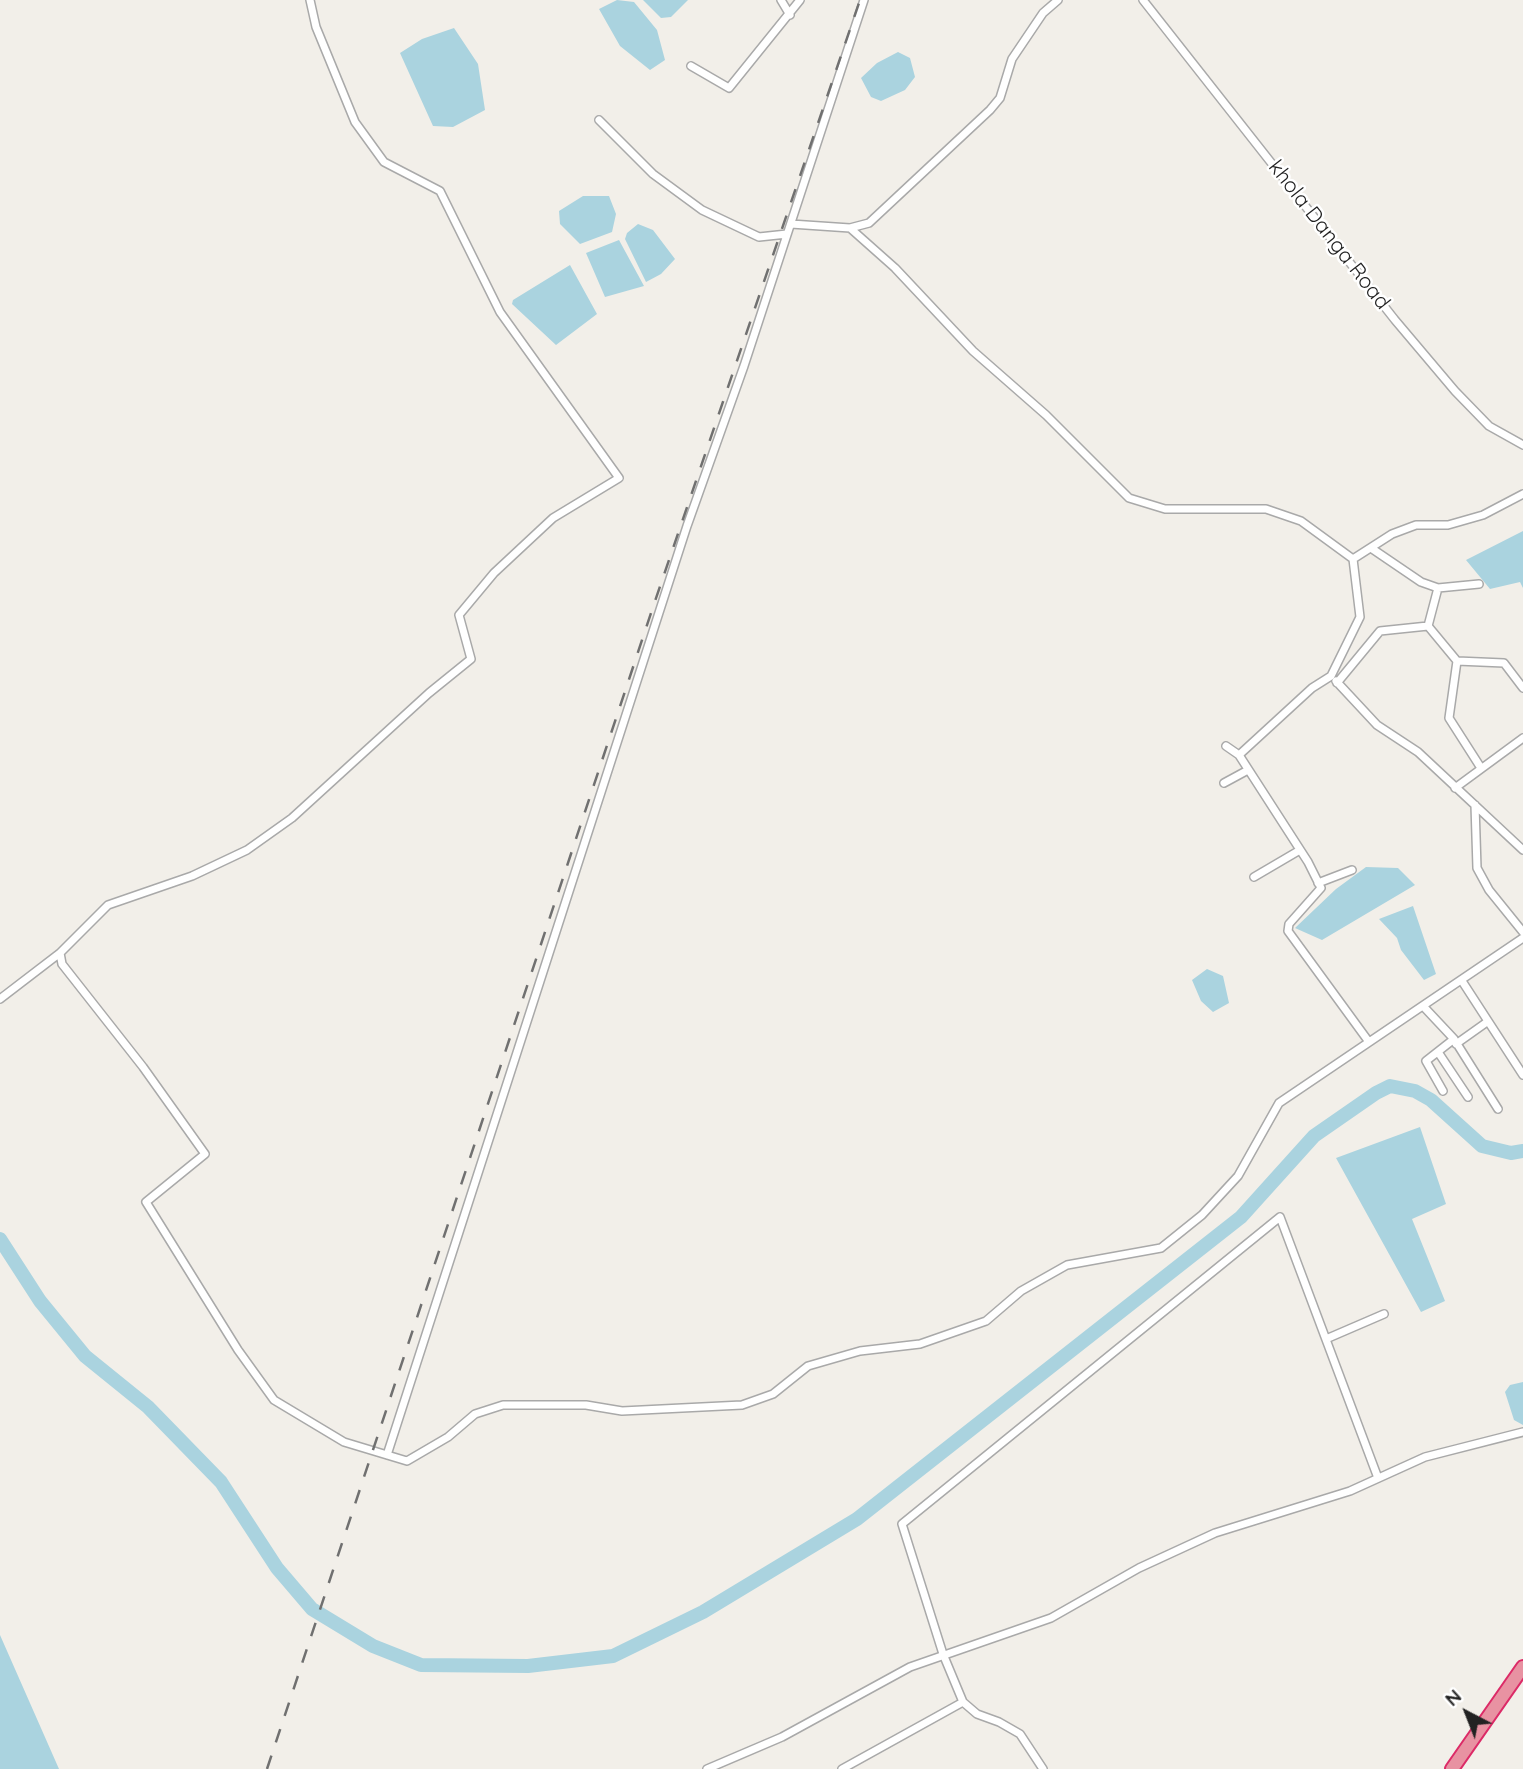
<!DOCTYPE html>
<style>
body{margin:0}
#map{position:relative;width:1523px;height:1769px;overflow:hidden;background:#f2efe9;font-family:Quicksand,sans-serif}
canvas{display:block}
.north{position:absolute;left:1432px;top:1678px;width:70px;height:70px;-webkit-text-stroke:5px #fff;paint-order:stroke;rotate:318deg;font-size:19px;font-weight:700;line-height:28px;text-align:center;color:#222}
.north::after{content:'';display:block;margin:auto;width:24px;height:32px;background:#222;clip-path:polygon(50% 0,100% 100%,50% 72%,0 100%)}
</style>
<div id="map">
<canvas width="1523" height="1769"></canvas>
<div class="north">N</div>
</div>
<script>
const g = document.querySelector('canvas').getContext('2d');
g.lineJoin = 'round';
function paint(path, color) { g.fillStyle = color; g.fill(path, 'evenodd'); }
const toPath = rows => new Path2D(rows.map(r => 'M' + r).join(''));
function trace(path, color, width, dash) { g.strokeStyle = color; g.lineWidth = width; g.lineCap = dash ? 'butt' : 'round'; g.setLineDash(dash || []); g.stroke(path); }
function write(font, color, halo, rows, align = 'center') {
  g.font = font + ' Quicksand,sans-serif'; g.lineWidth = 5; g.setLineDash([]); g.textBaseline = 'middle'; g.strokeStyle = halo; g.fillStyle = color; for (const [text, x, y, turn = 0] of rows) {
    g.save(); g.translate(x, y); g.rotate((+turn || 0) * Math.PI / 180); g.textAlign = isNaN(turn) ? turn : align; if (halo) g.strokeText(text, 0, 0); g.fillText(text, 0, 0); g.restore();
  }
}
const water = toPath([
 [617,0,634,2,657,30,665,60,650,70,620,46,599,9],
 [643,0,688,0,671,17,661,18],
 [454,28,478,64,485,110,453,127,433,126,400,53,422,39],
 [898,52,910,58,915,77,905,90,881,101,871,97,861,78,877,63],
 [583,196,609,196,616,214,612,232,580,244,560,224,559,211],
 [638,224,653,230,675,259,661,274,646,282,625,239,627,233],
 [619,240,644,286,605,297,586,253],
 [570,265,597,314,556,345,512,304,513,300],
 [1523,531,1523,588,1520,582,1490,589,1466,560],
 [1366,867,1398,868,1415,885,1322,940,1295,928,1336,889],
 [1413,906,1436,974,1424,980,1401,950,1397,938,1379,919],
 [1207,969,1223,976,1229,1003,1213,1012,1201,1001,1192,980],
 [1420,1127,1446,1204,1412,1219,1445,1301,1421,1312,1336,1158],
 [1523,1382,1523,1425,1514,1420,1505,1392,1510,1385],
 [0,1635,59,1769,0,1769]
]);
const river = toPath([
 [0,1239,40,1301,85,1356,148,1407,221,1482,277,1568,312,1609,373,1646,421,1665,528,1666,613,1656,703,1612,857,1519,1241,1217,1314,1136,1376,1093,1390,1086,1415,1091,1431,1100,1482,1146,1511,1153,1523,1151]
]);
const street = toPath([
 [310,0,316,27,355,122,384,162,440,191,500,312,619,478,553,518,494,573,459,615,471,659,429,693,292,818,247,850,192,876,108,905,60,953,62,964,143,1067,205,1154,146,1202,238,1350,274,1400,344,1442,407,1461,448,1437,475,1414,503,1405,586,1405,622,1411,742,1405,773,1394,808,1366,860,1351,920,1344,986,1321,1021,1291,1067,1265,1161,1248,1202,1215,1238,1176,1279,1103,1523,938],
 [781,0,790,15],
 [1143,0,1395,320,1455,391,1489,426,1523,445],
 [691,66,729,88,800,0],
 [599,120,653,174,702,210,759,237,787,234],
 [791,224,850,228,895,268,973,351,1046,415,1129,498,1165,509,1266,509,1301,521,1353,559],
 [850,228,869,223,990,110,1000,98,1012,59,1043,13,1058,0],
 [1371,548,1421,582,1438,588,1428,626],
 [1438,588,1479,584],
 [1457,661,1504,663,1523,688],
 [1336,681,1377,725,1418,752,1523,850],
 [1337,683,1380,631,1428,626,1457,661,1449,718,1481,768],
 [1226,746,1239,755],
 [1224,783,1248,770],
 [1455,788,1523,738],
 [1475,805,1477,868,1489,890,1523,932],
 [1254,877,1300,850],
 [1318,883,1352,870],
 [1462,981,1523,1075],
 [0,999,60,953],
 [1423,1006,1454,1039,1498,1109],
 [1369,1042,1288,931,1289,924,1321,888,1308,862,1239,755,1312,688,1331,676,1360,617,1353,559,1392,534,1416,525,1448,525,1483,515,1523,494],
 [1456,1044,1487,1022],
 [1438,1052,1468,1097],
 [1443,1091,1426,1061,1454,1039],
 [1326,1339,1384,1314],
 [387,1455,687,526,744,366,864,0],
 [707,1769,782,1737,910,1667,1051,1618,1139,1568,1215,1533,1350,1491,1425,1457,1523,1432],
 [842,1769,963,1702],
 [1043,1769,1020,1734,999,1722,977,1714,963,1702,943,1654,902,1524,1280,1217,1378,1478]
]);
const highway = toPath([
 [1452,1769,1523,1667]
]);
const rail = toPath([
 [267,1769,654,604,860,0]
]);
const streetNames = [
 ["khola Danga Road",1329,235,52]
];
paint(water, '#aad3df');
trace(river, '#aad3df', 14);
trace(street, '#a9a9a9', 10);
trace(highway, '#dc2a67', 16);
trace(street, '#fff', 7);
trace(highway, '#e892a2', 12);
trace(rail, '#707070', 2.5, [14, 14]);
write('21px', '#222', '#fff', streetNames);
</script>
